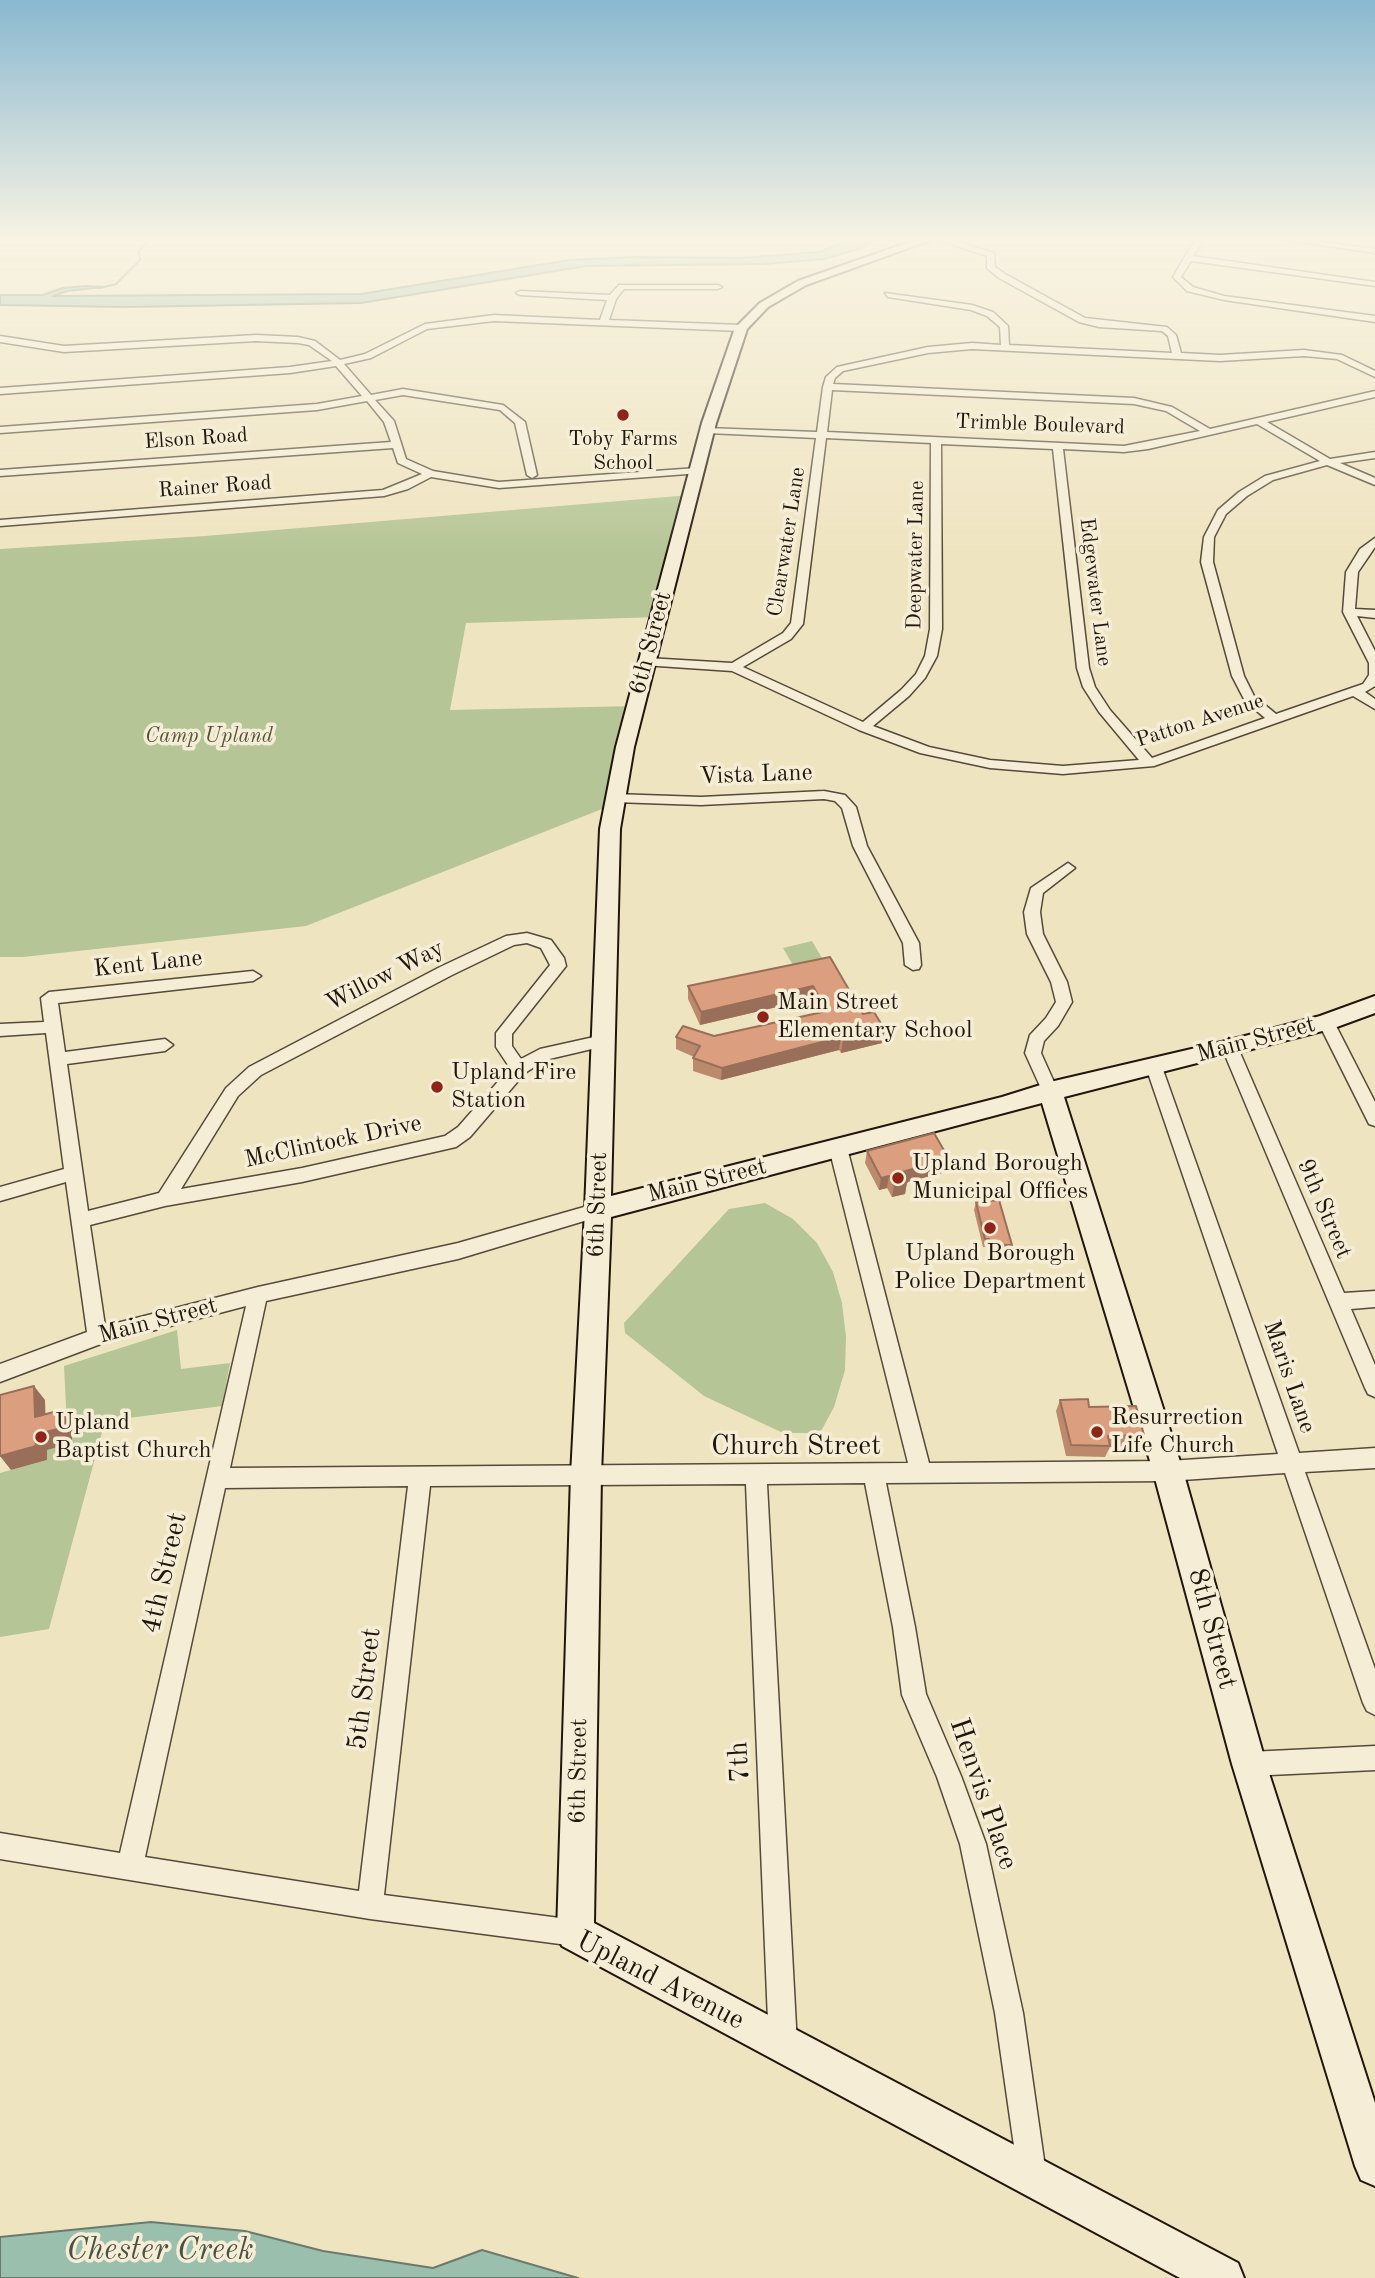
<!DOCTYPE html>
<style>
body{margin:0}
canvas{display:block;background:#efe4c0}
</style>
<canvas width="1375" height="2278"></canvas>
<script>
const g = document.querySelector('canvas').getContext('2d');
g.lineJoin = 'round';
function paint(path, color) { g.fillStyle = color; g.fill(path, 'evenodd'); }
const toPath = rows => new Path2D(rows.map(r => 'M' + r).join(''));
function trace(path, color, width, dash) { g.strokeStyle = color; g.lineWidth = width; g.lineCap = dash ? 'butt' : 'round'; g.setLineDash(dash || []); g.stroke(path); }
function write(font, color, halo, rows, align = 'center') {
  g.font = font + ' "Old Standard TT",serif'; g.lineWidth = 7; g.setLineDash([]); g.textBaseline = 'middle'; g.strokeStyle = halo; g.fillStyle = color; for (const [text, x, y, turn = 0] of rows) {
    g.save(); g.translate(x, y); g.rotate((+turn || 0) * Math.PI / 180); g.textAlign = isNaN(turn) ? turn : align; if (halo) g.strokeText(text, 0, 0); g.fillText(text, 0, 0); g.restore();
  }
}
const green = toPath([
 [690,495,658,617,466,623,450,710,637,706,607,807,306,926,23,957,0,957,0,549,205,536],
 [812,941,822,958,793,965,783,948],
 [765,1203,793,1219,817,1243,833,1272,842,1303,846,1337,845,1370,834,1407,820,1433,783,1433,704,1396,625,1333,624,1323,729,1209],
 [177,1330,181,1369,230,1363,222,1406,105,1421,49,1629,0,1637,0,1473,47,1460,47,1450,72,1442,72,1425,67,1426,64,1366]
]);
const water = toPath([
 [856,237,881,237,862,248,824,259,765,264,586,266,361,303,126,307,0,305,0,295,43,295,63,288,86,286,104,287,67,291,53,296,361,294,570,260,635,257,742,258,819,252,856,237],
 [151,2222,245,2231,323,2251,433,2268,482,2250,578,2278,0,2278,0,2237,151,2222]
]);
const stream = toPath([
 [100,288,116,284,140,260,139,251,145,244,146,237]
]);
const street = toPath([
 [930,237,942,237,994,253,995,267,1005,274,1085,318,1167,327,1176,335,1181,353,1220,355,1304,350,1342,355,1375,371,1375,377,1337,359,1304,356,1220,361,972,349,928,353,843,371,835,378,833,384,1134,398,1172,407,1210,429,1375,391,1375,397,1267,422,1330,459,1375,452,1375,458,1340,463,1375,478,1375,485,1327,465,1273,480,1247,496,1226,514,1214,537,1213,562,1244,676,1254,696,1276,714,1363,684,1369,675,1369,663,1343,612,1346,572,1360,549,1375,538,1375,547,1358,572,1355,609,1375,610,1375,618,1357,616,1375,651,1375,686,1365,692,1375,699,1375,709,1353,696,1154,766,1063,774,990,768,920,753,859,730,732,671,643,665,643,659,647,658,732,663,783,633,791,623,816,438,708,433,705,432,705,428,817,432,823,387,826,377,837,367,928,347,972,343,1001,345,1000,327,987,316,971,310,888,297,885,293,972,305,993,312,1008,326,1009,345,1172,353,1168,336,1162,331,1099,327,1079,322,999,278,987,268,987,256,930,237],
 [832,390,1134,404,1166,411,1200,431,1124,446,827,432,832,390],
 [1257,424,1320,461,1265,476,1239,492,1218,510,1204,537,1201,562,1232,676,1245,701,1265,718,1152,758,1110,710,1095,687,1089,668,1063,449,1124,452,1148,449,1257,424],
 [826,438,931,443,930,629,925,656,916,674,901,690,863,722,743,667,791,639,803,624,826,438],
 [941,444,1053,449,1077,668,1083,687,1099,712,1139,760,1063,766,990,760,929,747,873,726,909,696,925,678,937,656,942,629,941,444],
 [1203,237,1213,237,1200,245,1193,256,1375,282,1375,286,1191,261,1181,277,1193,287,1224,296,1375,316,1375,322,1224,300,1187,291,1173,277,1194,241,1203,237],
 [1267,237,1287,237,1375,249,1375,253,1267,237],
 [619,285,718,285,722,287,718,289,624,289,616,299,609,320,741,325,745,328,741,331,494,321,427,329,371,358,344,364,371,395,403,389,503,405,525,422,537,475,532,478,527,475,515,423,500,410,403,395,375,400,394,421,406,459,433,471,499,482,697,468,702,471,701,473,499,488,431,477,408,489,384,496,0,526,0,520,383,490,422,474,398,463,393,448,0,476,0,470,391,442,384,422,367,401,317,410,0,433,0,427,317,404,362,396,336,366,290,373,0,394,0,388,290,367,332,361,309,345,298,343,256,341,64,352,0,342,0,336,64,346,256,335,298,337,315,341,340,360,365,354,425,324,494,315,600,320,607,300,520,295,516,293,520,291,610,295,619,285],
 [824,791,845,795,856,807,867,846,919,943,921,965,919,969,913,970,905,965,903,943,853,846,842,808,835,801,824,799,701,805,614,802,607,798,614,794,701,797,824,791],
 [1068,863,1075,868,1043,893,1040,912,1043,934,1067,982,1072,1002,1058,1026,1044,1041,1041,1053,1058,1091,1050,1097,1044,1095,1025,1053,1030,1035,1046,1018,1056,1002,1051,982,1027,934,1024,912,1031,888,1068,863],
 [527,933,551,940,564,958,566,966,512,1034,512,1046,521,1059,540,1049,603,1035,609,1037,611,1041,609,1045,545,1060,525,1073,470,1137,456,1147,302,1182,165,1206,90,1225,105,1326,258,1287,458,1243,598,1203,604,1205,607,1210,604,1215,458,1259,266,1301,230,1468,908,1463,829,1148,832,1143,838,1141,844,1143,847,1148,929,1463,1168,1461,1278,1454,1146,1067,1154,1061,1162,1067,1299,1453,1375,1448,1375,1468,1305,1472,1375,1669,1375,1715,1367,1711,1363,1703,1285,1473,1168,1481,886,1483,915,1627,926,1694,961,1776,986,1844,1023,2013,1046,2174,1042,2184,1032,2188,1022,2184,1018,2174,995,2013,960,1844,937,1777,902,1695,893,1627,865,1483,767,1484,797,2045,793,2055,783,2059,773,2055,769,2045,746,1484,430,1486,384,1895,575,1920,584,1924,588,1933,584,1942,575,1946,370,1919,0,1859,0,1833,120,1853,246,1306,98,1345,0,1382,0,1364,87,1332,66,1182,0,1201,0,1187,64,1169,46,1033,0,1036,0,1024,44,1022,41,998,49,992,253,971,261,976,253,981,58,1003,65,1052,165,1039,173,1045,165,1051,67,1064,88,1211,159,1193,226,1088,249,1067,440,967,506,936,527,933],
 [527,943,541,948,550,965,496,1033,496,1047,510,1068,458,1127,445,1136,302,1168,181,1189,238,1096,261,1075,452,975,514,945,527,943],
 [408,1486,359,1891,145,1857,225,1488,408,1486],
 [1326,1016,1334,1022,1375,1102,1375,1126,1369,1124,1318,1022,1326,1016],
 [1230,1042,1238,1048,1344,1293,1375,1291,1375,1307,1351,1309,1375,1365,1375,1397,1368,1394,1365,1388,1222,1048,1230,1042],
 [1375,1746,1375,1770,1249,1776,1240,1773,1237,1764,1240,1755,1249,1752,1375,1746]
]);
const secondary = toPath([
 [924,237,939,237,806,285,768,307,747,329,716,423,634,747,620,829,611,1196,1002,1097,1050,1082,1230,1040,1320,1016,1375,996,1375,1013,1334,1028,1064,1097,1183,1471,1266,1764,1375,2103,1375,2186,1361,2180,1355,2166,1232,1764,1153,1471,1042,1103,611,1217,601,1475,594,1923,1238,2263,1244,2278,1180,2278,562,1946,557,1933,571,1475,585,1210,600,829,616,747,702,423,735,328,760,303,798,281,924,237]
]);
const wall = toPath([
 [830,957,863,1014,882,1043,841,1053,839,1050,721,1080,693,1071,693,1058,694,1057,676,1049,676,1037,714,1036,819,1013,811,999,700,1025,688,999,688,986],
 [867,1151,949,1159,946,1172,907,1182,905,1194,892,1197,887,1188,879,1190,865,1163],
 [976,1202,1012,1245,1009,1253,1005,1253,1003,1260,990,1260,987,1247,983,1247,974,1210],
 [1060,1400,1089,1407,1144,1435,1138,1446,1110,1447,1105,1457,1066,1456,1056,1411]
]);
const shadedWall = toPath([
 [813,986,811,999,700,1025,701,1012],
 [885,1030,882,1043,841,1053,843,1040],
 [841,1037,839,1050,721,1080,722,1068],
 [949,1159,946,1172,907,1182,905,1194,892,1197,894,1185,902,1172],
 [889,1176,887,1188,879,1190,881,1178],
 [34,1386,45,1400,46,1432,35,1417],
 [61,1410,72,1425,72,1443,47,1450,47,1460,11,1470,0,1456,35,1435]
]);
const building = toPath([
 [830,957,863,1014,874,1012,885,1030,843,1040,841,1037,722,1068,693,1058,700,1046,676,1037,683,1026,714,1036,827,1011,813,986,701,1012,688,986,830,957],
 [934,1133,949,1159,902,1172,907,1182,894,1185,889,1176,881,1178,867,1151,934,1133],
 [999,1200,1012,1245,1004,1245,1006,1252,993,1252,989,1239,985,1239,976,1202,999,1200],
 [34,1386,35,1417,61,1410,61,1428,35,1435,36,1446,0,1456,0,1395,34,1386],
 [1088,1399,1089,1407,1136,1406,1144,1435,1108,1436,1110,1446,1071,1445,1060,1400,1088,1399]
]);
const markers = [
 [623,415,7,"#8f2418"],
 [763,1017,7,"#8f2418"],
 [437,1087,7,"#8f2418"],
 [898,1178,7,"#8f2418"],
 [990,1228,7,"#8f2418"],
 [1097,1432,7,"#8f2418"],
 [41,1437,7,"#8f2418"]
];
const farStreetnames = [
 ["Trimble Boulevard",1040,425,2],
 ["Elson Road",196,439,-4],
 ["Rainer Road",215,487,-4],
 ["Clearwater Lane",787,542,-81],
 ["Deepwater Lane",916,555,-89],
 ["Edgewater Lane",1095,592,83],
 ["Patton Avenue",1200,721,-18]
];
const farPoinames = [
 ["Toby Farms",623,439],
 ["School",623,463]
];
const farParknames = [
 ["Camp Upland",209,736]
];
const streetNames = [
 ["6th Street",651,643,-75],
 ["Vista Lane",756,775,-2],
 ["Kent Lane",148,964,-6],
 ["Willow Way",385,976,-27],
 ["Main Street",1256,1040,-15],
 ["McClintock Drive",333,1142,-12],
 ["Main Street",707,1181,-14],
 ["6th Street",598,1205,-88],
 ["9th Street",1324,1209,67],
 ["Main Street",158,1321,-15],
 ["Maris Lane",1289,1377,71],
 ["6th Street",579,1771,-89]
];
const poiNames = [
 ["Main Street",777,1003],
 ["Elementary School",777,1031],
 ["Upland Fire",451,1073],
 ["Station",451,1101],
 ["Upland Borough",912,1164],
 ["Municipal Offices",912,1192],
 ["Upland Borough",990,1254,"center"],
 ["Police Department",990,1282,"center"],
 ["Resurrection",1111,1418],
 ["Life Church",1111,1446],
 ["Upland",55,1423],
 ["Baptist Church",55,1451]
];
const nearStreetnames = [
 ["Church Street",796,1447],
 ["4th Street",165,1573,-77],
 ["8th Street",1212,1629,75],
 ["5th Street",365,1689,-83],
 ["7th",740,1762,-93],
 ["Henvis Place",983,1794,71],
 ["Upland Avenue",660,1981,27]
];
const nearWaternames = [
 ["Chester Creek",160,2251]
];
paint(green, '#b5c595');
paint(water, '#9abfad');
trace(water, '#6a7b6d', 2);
trace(stream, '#6a7b6d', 2);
trace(street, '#544a39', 3);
trace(secondary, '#21160c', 4);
paint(street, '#f5edd6');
paint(secondary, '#f5edd6');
paint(wall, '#bc896d');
paint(shadedWall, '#996f59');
paint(building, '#db9f7f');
trace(building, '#996f59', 2);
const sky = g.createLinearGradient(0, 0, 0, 556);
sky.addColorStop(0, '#89b8d0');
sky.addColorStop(0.43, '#f8f3e3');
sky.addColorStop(1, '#f8f3e300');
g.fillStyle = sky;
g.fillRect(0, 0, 1375, 556);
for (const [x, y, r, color] of markers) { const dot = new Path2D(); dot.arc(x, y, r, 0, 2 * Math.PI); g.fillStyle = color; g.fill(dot); trace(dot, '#f5edd6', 2.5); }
write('21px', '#21160c', '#f5edd6', farStreetnames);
write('21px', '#21160c', '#f5edd6', farPoinames);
write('italic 21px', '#55533c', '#f5edd6', farParknames);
write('24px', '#21160c', '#f5edd6', streetNames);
write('24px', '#21160c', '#f5edd6', poiNames, 'left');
write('28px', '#21160c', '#f5edd6', nearStreetnames);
write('italic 32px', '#4b5144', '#f5edd6', nearWaternames);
</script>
